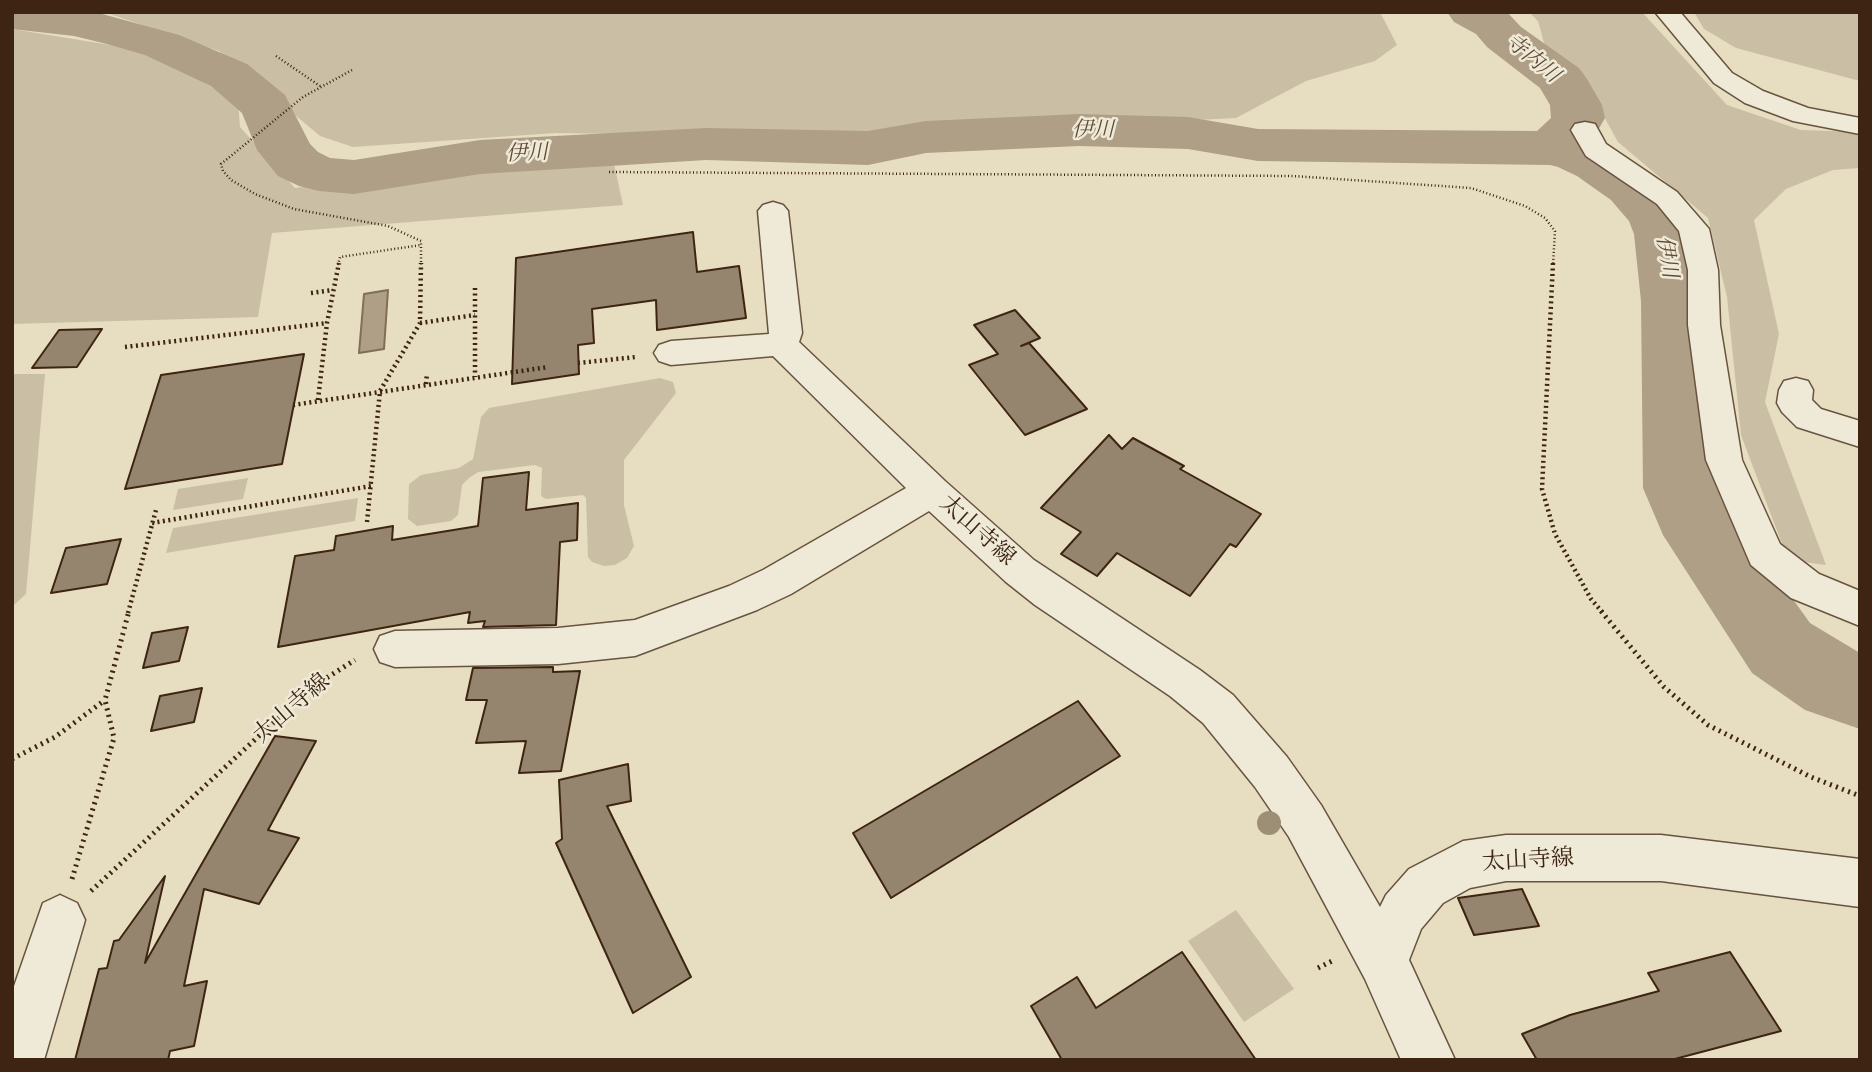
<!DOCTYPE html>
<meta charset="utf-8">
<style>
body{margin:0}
#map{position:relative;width:1872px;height:1072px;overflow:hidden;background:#e7dec2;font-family:"Gentium Book Plus",serif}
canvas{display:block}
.frame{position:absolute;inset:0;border:14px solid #3e2513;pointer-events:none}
</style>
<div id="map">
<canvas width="1872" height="1072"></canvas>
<div class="frame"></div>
</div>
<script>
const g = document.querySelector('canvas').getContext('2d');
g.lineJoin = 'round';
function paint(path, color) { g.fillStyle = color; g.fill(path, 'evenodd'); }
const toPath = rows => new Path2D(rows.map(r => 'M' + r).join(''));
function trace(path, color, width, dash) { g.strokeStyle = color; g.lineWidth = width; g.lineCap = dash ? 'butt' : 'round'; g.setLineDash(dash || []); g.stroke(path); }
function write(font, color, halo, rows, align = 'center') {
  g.font = font + ' "Gentium Book Plus","Noto Serif JP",serif'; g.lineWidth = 5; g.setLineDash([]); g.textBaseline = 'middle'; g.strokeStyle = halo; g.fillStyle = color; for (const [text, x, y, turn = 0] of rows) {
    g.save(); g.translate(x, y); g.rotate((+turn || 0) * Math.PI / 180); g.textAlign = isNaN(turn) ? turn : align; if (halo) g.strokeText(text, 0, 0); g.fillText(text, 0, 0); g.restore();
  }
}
const green = toPath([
 [104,12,1380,12,1397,45,1375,61,1306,81,1236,118,851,138,556,133,353,147,320,136,219,51],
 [1529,12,1642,12,1727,105,1801,130,1860,132,1860,168,1833,170,1786,189,1754,220,1779,334,1765,402,1826,565,1788,560,1741,435,1727,297,1708,218,1618,142,1591,93,1546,50,1538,21],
 [1694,12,1860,12,1860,81,1736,48,1704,29],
 [12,29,123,47,169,63,238,101,240,127,295,188,478,163,613,159,623,205,272,233,258,317,12,324],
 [12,374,45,374,26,594,12,607],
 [660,378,673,382,676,393,624,460,624,505,634,546,627,558,615,565,604,566,592,562,588,557,586,498,583,495,546,499,541,496,542,468,535,465,478,472,469,478,462,485,458,515,451,521,417,526,408,519,409,484,421,475,459,468,473,459,481,417,489,408],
 [248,478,243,499,173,510,178,489],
 [358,498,355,521,166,553,173,528],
 [1236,910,1294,989,1244,1022,1188,941]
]);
const water = toPath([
 [388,290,384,349,359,353,364,294,388,290]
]);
const river = toPath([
 [12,12,95,12,179,35,247,64,285,95,310,144,318,152,330,158,354,160,480,140,706,128,868,131,926,121,1079,114,1188,117,1258,129,1537,131,1551,118,1550,105,1540,88,1487,47,1476,34,1454,22,1447,12,1507,12,1521,27,1579,68,1587,79,1602,105,1605,118,1591,142,1617,152,1651,176,1685,216,1694,234,1705,301,1717,488,1722,501,1810,623,1860,653,1860,729,1805,710,1752,673,1663,535,1643,488,1641,301,1634,234,1629,221,1611,200,1577,176,1558,167,1550,165,1258,161,1188,149,1079,146,926,153,868,165,706,160,480,174,354,194,319,191,299,186,278,176,257,150,242,113,211,86,145,55,107,44,74,36,12,29,12,12]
]);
const building = toPath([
 [693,232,697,272,739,266,746,318,657,330,656,300,592,309,594,343,578,345,579,374,512,384,516,258,693,232],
 [1015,310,1040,338,1021,346,1029,343,1087,409,1025,435,969,365,998,354,974,325,1015,310],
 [102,329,77,367,32,368,59,330,102,329],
 [304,354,282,464,125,489,161,375,304,354],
 [1109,435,1122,449,1133,438,1184,466,1180,469,1261,514,1236,547,1230,544,1190,596,1117,553,1097,576,1061,554,1081,532,1041,508,1109,435],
 [529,472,526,510,578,503,577,540,560,542,556,625,483,627,485,621,468,623,470,612,278,647,295,556,334,550,336,536,393,526,392,540,478,526,483,478,529,472],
 [121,539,107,584,51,593,66,548,121,539],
 [188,627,179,661,143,668,152,633,188,627],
 [553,667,553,672,580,671,561,771,519,773,526,741,476,743,487,700,466,700,473,668,553,667],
 [202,688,194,722,151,731,160,696,202,688],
 [1078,701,1120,756,891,898,853,833,1078,701],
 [275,736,316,741,268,830,299,838,259,904,204,889,184,986,207,981,194,1046,170,1051,168,1060,75,1060,99,969,107,968,114,941,119,940,165,876,145,963,275,736],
 [628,764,631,801,607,806,691,977,633,1013,556,843,562,839,559,780,628,764],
 [1522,889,1539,926,1474,935,1458,898,1522,889],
 [1182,952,1256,1060,1062,1060,1031,1006,1077,977,1096,1008,1182,952],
 [1730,952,1781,1031,1671,1060,1537,1060,1522,1034,1570,1015,1659,991,1648,973,1730,952]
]);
const pathFar2 = toPath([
 [276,56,320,86],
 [352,70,303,97,221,164,223,171,231,180,255,194,294,209,388,226,421,241,421,265],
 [609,172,1293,176,1471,188,1525,206,1545,218,1555,231,1553,265],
 [338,265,340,257,421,245]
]);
const pathFar1 = toPath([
 [1553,263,1542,489,1555,534,1591,599,1603,613],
 [475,288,475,377],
 [311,293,333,290],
 [420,323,475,315],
 [125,347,327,323],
 [578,363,636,357],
 [426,384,427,373],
 [318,400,327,323,339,263],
 [293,405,548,367],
 [367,522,380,391,420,323,421,263],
 [152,523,371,486],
 [128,613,156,510]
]);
const path = toPath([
 [1601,611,1664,687,1708,725,1811,777,1860,796],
 [12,759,55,737,105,700],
 [72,879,114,738,105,700,129,611],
 [91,891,312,687,355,660],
 [1318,968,1332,961]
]);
const minor = toPath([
 [1655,12,1680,12,1732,73,1763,91,1808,108,1860,118,1860,134,1793,121,1745,103,1714,83,1655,12],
 [1585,122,1595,124,1606,144,1677,192,1709,229,1718,270,1720,325,1742,460,1780,544,1819,574,1860,591,1860,626,1791,598,1751,565,1706,460,1688,325,1688,270,1679,231,1657,204,1586,156,1571,130,1575,124,1585,122],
 [773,202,783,205,788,211,802,333,799,342,945,481,1034,560,1200,670,1233,695,1287,757,1321,805,1380,907,1386,895,1409,869,1463,841,1506,835,1661,835,1860,859,1860,907,1661,881,1506,881,1470,888,1443,903,1421,929,1409,960,1455,1060,1401,1060,1365,979,1289,837,1255,787,1203,723,1170,696,1035,605,1006,582,929,511,791,594,757,610,635,656,558,664,395,667,380,662,374,649,380,636,395,631,558,628,635,620,729,586,763,570,906,488,773,356,671,365,659,361,654,353,659,345,671,341,769,334,758,211,763,205,773,202],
 [1796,378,1808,381,1813,390,1812,400,1821,409,1860,421,1860,447,1797,427,1782,412,1777,403,1779,390,1784,381,1796,378],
 [60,895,77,903,85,920,44,1060,12,1060,12,992,43,903,60,895]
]);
const trees = [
 [1269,823]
];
const farWaternames = [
 ["寺内川",1532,59,39],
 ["伊川",1093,131],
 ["伊川",527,154,-3],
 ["伊川",1666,257,80]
];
const streetNames = [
 ["太山寺線",977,531,42],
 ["太山寺線",292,709,-41],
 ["太山寺線",1528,861,-3]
];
paint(green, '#cabfa4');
paint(water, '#ae9f86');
trace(water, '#816e58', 2);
paint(river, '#ae9f86');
paint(building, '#96856e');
trace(building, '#3e2513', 2);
trace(minor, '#68533f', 3);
trace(pathFar2, '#3e2513', 2.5, [1, 2.5]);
trace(pathFar1, '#3e2513', 4.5, [2, 3.5]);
trace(path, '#3e2513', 5, [2, 4.5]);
paint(minor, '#efead7');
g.fillStyle = '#9d8e76';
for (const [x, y] of trees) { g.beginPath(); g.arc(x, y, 12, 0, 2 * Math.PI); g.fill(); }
write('italic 21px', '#604a36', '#efead7', farWaternames);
write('23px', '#3e2513', '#efead7', streetNames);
</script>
